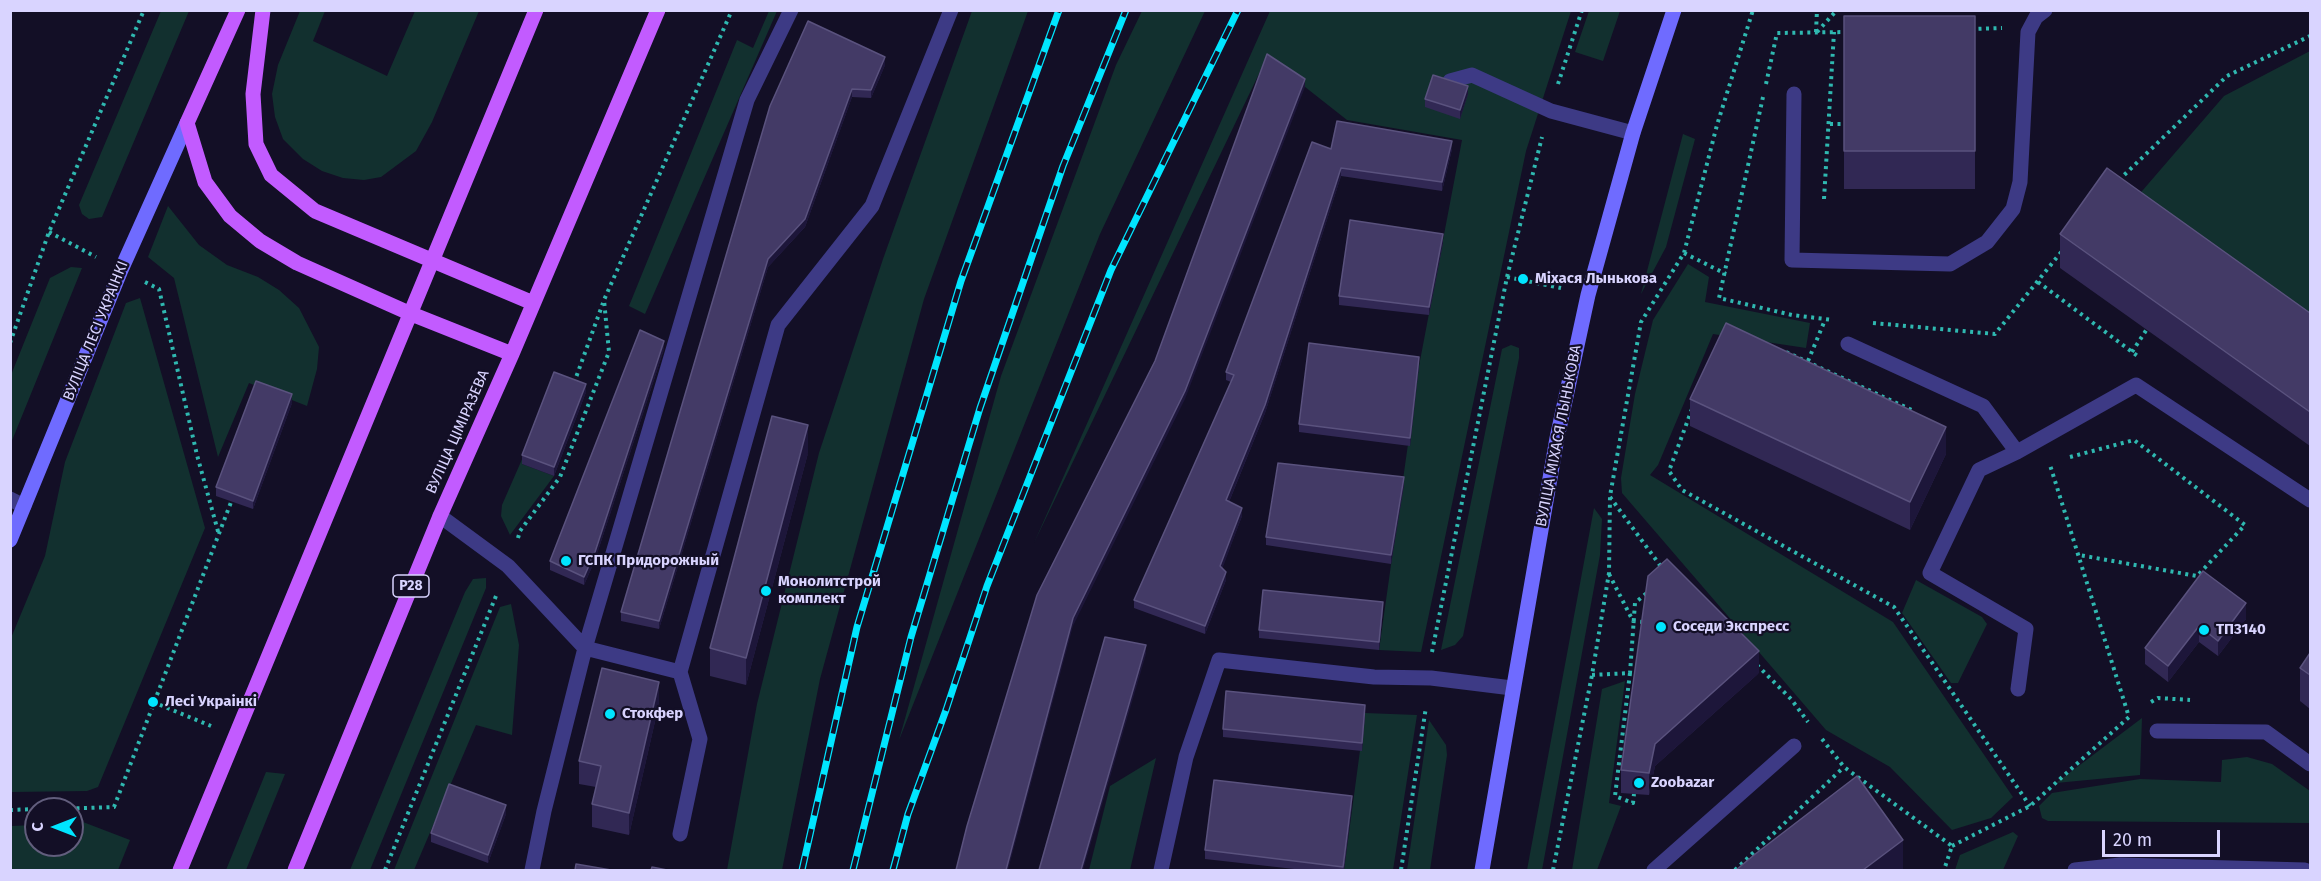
<!DOCTYPE html>
<meta charset="utf-8">
<style>
body{margin:0}
#map{position:relative;width:2321px;height:881px;overflow:hidden;background:#130f26;font-family:"Fira Sans",sans-serif}
canvas{display:block}
.frame{position:absolute;inset:0;border:12px solid #d9d4ff;pointer-events:none}
.north{position:absolute;left:24px;top:797px;width:60px;height:60px;box-sizing:border-box;background:#130f26;border:2px solid #625e7d;border-radius:50%;rotate:270deg;font-size:16px;font-weight:700;line-height:24px;text-align:center;color:#d9d4ff}
.north::after{content:'';display:block;margin:auto;width:21px;height:27px;background:#00e5ff;clip-path:polygon(50% 0,100% 100%,50% 72%,0 100%)}
.scale{position:absolute;left:2102px;top:830px;width:118px;height:27px;box-sizing:border-box;border:3px solid #d9d4ff;border-top:0;padding-left:8px;font-size:18px;line-height:21px;white-space:nowrap;color:#d9d4ff;-webkit-text-stroke:4px #130f26;paint-order:stroke}
</style>
<div id="map">
<canvas width="2321" height="881"></canvas>
<div class="frame"></div>
<div class="north">С</div>
<div class="scale">20 m</div>
</div>
<script>
const g = document.querySelector('canvas').getContext('2d');
g.lineJoin = 'round';
function paint(path, color) { g.fillStyle = color; g.fill(path, 'evenodd'); }
const toPath = rows => new Path2D(rows.map(r => 'M' + r).join(''));
function trace(path, color, width, dash) { g.strokeStyle = color; g.lineWidth = width; g.lineCap = dash ? 'butt' : 'round'; g.setLineDash(dash || []); g.stroke(path); }
function write(font, color, halo, rows, align = 'center') {
  g.font = font + ' "Fira Sans",sans-serif'; g.lineWidth = 4.5; g.setLineDash([]); g.textBaseline = 'middle'; g.strokeStyle = halo; g.fillStyle = color; for (const [text, x, y, turn = 0] of rows) {
    g.save(); g.translate(x, y); g.rotate((+turn || 0) * Math.PI / 180); g.textAlign = isNaN(turn) ? turn : align; if (halo) g.strokeText(text, 0, 0); g.fillText(text, 0, 0); g.restore();
  }
}
const green = toPath([
 [161,11,189,11,102,217,89,219,82,214,79,205],
 [300,11,325,11,313,41,387,76,415,11,479,11,432,122,416,151,381,177,364,180,343,178,322,171,303,159,283,139,275,117,272,94,278,65],
 [769,11,777,11,645,314,629,306,737,40,753,48],
 [972,11,1028,11,924,299,820,679,782,870,727,870,757,704,819,453,883,259],
 [1142,11,1205,11,1100,234,899,740,1001,376,1116,65],
 [1270,11,1571,11,1526,151,1421,652,1379,650,1419,366,1462,140,1347,120,1267,57,1034,543],
 [1589,11,1620,11,1603,61,1575,52],
 [2310,51,2310,337,2130,205,2224,96],
 [1683,134,1695,139,1666,247,1641,294],
 [168,206,199,245,227,265,258,277,279,290,299,308,319,347,317,369,307,406,249,383,218,457,174,278,148,257],
 [1688,264,1709,277,1705,302,1810,323,1806,348,1713,334,1658,465,1650,475,1893,622,2013,797,1991,818,1952,830,1890,767,1826,730,1622,493,1621,478,1635,394,1653,320],
 [71,267,82,268,11,443,11,375,50,278],
 [140,298,205,528,98,787,87,791,11,792,11,638,45,556,65,462,126,303],
 [1511,345,1519,348,1519,358,1463,636,1455,645,1441,650,1502,349],
 [523,457,522,464,554,476,510,535,501,516,502,505],
 [1594,508,1602,519,1600,555,1542,870,1527,870],
 [486,578,486,588,370,870,350,870,465,592,473,579],
 [1916,580,1982,617,1987,624,1958,683,1951,683,1902,613],
 [511,604,519,645,512,735,476,725,414,870,394,870,500,607],
 [1625,681,1609,803,1621,806,1597,870,1572,870,1602,689],
 [1365,713,1417,715,1393,870,1344,870],
 [2142,718,2140,775,2056,783],
 [1429,720,1446,745,1447,755,1430,870,1407,870],
 [2247,757,2272,764,2310,791,2310,823,2048,821,2042,818,2039,806,2052,793,2140,779,2221,782,2222,760],
 [1156,758,1130,870,1089,870,1110,786],
 [266,772,285,774,246,870,226,870],
 [83,822,130,840,118,870,11,870,11,826,36,825,36,845,72,845,72,823],
 [2013,832,2018,836,2003,870,1955,870,1960,855]
]);
const path = toPath([
 [1971,29,2002,28],
 [1816,32,1817,10],
 [1817,32,1837,10],
 [1558,84,1582,10],
 [1766,84,1777,33,1849,32],
 [1763,97,1719,298,1792,315,1833,320],
 [1830,124,1844,124],
 [2119,180,2227,76,2310,36],
 [1824,199,1834,32],
 [49,232,96,257],
 [1684,253,1726,274],
 [1507,277,1561,288],
 [145,282,159,289,197,455,219,535],
 [2038,282,2139,357],
 [1873,323,1995,334,2062,251],
 [10,343,49,232,144,10],
 [1786,352,1914,411,1912,415],
 [2132,352,2147,329],
 [1808,361,1825,320],
 [574,383,603,303],
 [1692,409,1669,471,1682,490,1894,607,2030,806],
 [2070,457,2134,440,2245,525,2197,576,2079,555],
 [1610,497,1662,568],
 [518,538,520,531,560,477,609,352,604,300,732,10],
 [1609,574,1633,621,1643,622],
 [1432,652,1507,277,1542,137],
 [1757,665,1791,699,1808,722],
 [1630,673,1615,796,1633,803,1634,794],
 [1592,675,1630,673,1635,603,1648,592],
 [153,702,211,726],
 [2151,702,2158,698,2190,700],
 [1822,739,1844,767,1952,846,1944,870],
 [54,809,114,807,233,497],
 [10,810,36,809],
 [1952,846,2030,806,2129,717,2050,465],
 [385,870,496,596],
 [1401,870,1426,707],
 [1553,870,1592,675,1609,573,1610,496,1641,322,1684,253,1717,125,1753,10],
 [1735,870,1844,767]
]);
const lane = toPath([
 [1450,81,1472,75,1551,111,1633,133],
 [1794,94,1792,260,1950,264,1987,242,2013,209,2020,182,2028,32,2036,17,2045,10],
 [1848,344,1983,406,2017,452],
 [10,499,24,506],
 [440,516,508,566,585,648,544,811,532,870],
 [680,672,585,648,747,100,791,10],
 [2018,689,2026,629,1930,573,1979,470,2017,452,2136,385,2310,500],
 [2157,731,2266,732,2310,764],
 [680,834,700,739,680,672,778,325,872,206,951,10],
 [1161,870,1186,757,1219,660,1374,677,1431,678,1512,688],
 [1654,870,1794,746],
 [2075,870,2120,865,2305,870]
]);
const secondary = toPath([
 [10,540,121,270,187,123],
 [1482,870,1557,438,1588,295,1633,133,1674,10]
]);
const primary = toPath([
 [238,10,187,123,205,182,230,216,260,241,297,263,409,313,512,354],
 [263,10,253,94,256,144,271,175,315,211,533,303],
 [180,870,536,10],
 [295,870,440,516,512,354,658,10]
]);
const rail = toPath([
 [802,870,857,627,961,281,1059,10],
 [853,870,911,637,980,408,1063,166,1126,10],
 [893,870,908,814,946,710,987,586,1111,270,1238,10]
]);
const wall = toPath([
 [1844,16,1975,16,1975,189,1844,189],
 [885,65,871,98,852,97,805,227,768,267,659,629,621,621,621,612,770,106],
 [1468,94,1460,119,1425,107,1425,99],
 [1331,149,1452,149,1442,191,1341,176,1265,413,1229,502,1242,516,1222,568,1226,580,1205,634,1134,608,1134,600,1231,382,1226,380,1226,372],
 [2060,234,2310,313,2310,446,2060,268],
 [1443,243,1429,315,1339,305,1339,296],
 [664,349,595,560,584,585,550,570,550,561],
 [1419,366,1410,446,1299,432,1299,424],
 [586,392,554,476,522,464,522,455],
 [1690,399,1946,454,1910,530,1690,426],
 [292,403,253,509,216,496,216,487],
 [808,453,746,685,710,676,710,648],
 [1404,485,1391,564,1266,545,1266,537],
 [2203,571,2246,619,2218,656,2199,642,2168,682,2145,664,2145,648],
 [1383,610,1379,650,1259,638,1259,630],
 [2310,653,2310,709,2300,701,2300,668],
 [1759,673,1655,766,1649,795,1621,793,1621,770],
 [659,704,629,835,592,827,592,804,596,787,579,784,579,761],
 [1365,714,1362,751,1223,737,1223,729],
 [1352,805,1344,870,1303,870,1205,859,1205,850],
 [506,814,488,863,431,842,431,833]
]);
const shadedWall = toPath([
 [885,57,885,65,871,98,871,90],
 [1305,79,1305,87,1185,399,1073,626,1008,870,1006,870,1073,618],
 [1468,86,1468,94,1460,119,1460,110],
 [852,89,852,97,805,227,768,267,659,629,659,621,768,259],
 [1452,141,1452,149,1442,191,1442,182],
 [1341,168,1341,176,1265,413,1226,509,1226,500],
 [1443,234,1443,243,1429,315,1429,307],
 [664,341,664,349,595,560,584,585,584,577],
 [1419,357,1419,366,1410,446,1410,438],
 [586,384,586,392,554,476,554,467],
 [292,394,292,403,253,509,253,501],
 [808,425,808,453,746,685,746,658],
 [1946,427,1946,454,1910,530,1910,502],
 [1404,477,1404,485,1391,564,1391,555],
 [1242,508,1242,516,1220,575,1220,566],
 [1226,572,1226,580,1205,634,1205,626],
 [1383,602,1383,610,1379,650,1379,642],
 [2246,603,2246,619,2218,656,2218,641],
 [2199,626,2199,642,2168,682,2168,666],
 [1146,645,1146,654,1083,870,1081,870],
 [1759,651,1759,673,1655,766,1649,795,1649,773,1655,744],
 [659,682,659,704,629,835,629,813],
 [1365,705,1365,714,1362,751,1362,743],
 [1352,796,1352,805,1343,870,1343,867],
 [506,805,506,814,488,863,488,855],
 [1903,840,1903,870,1863,870]
]);
const building = toPath([
 [1844,16,1975,16,1975,151,1844,151,1844,16],
 [808,21,885,57,871,90,852,89,805,219,768,259,659,621,621,612,770,106,808,21],
 [1267,54,1305,79,1185,391,1073,618,1006,870,956,870,967,826,1037,595,1155,361,1267,54],
 [1433,75,1468,86,1460,110,1425,99,1433,75],
 [1337,121,1452,141,1442,182,1341,168,1265,405,1226,500,1242,508,1220,566,1226,572,1205,626,1134,600,1234,375,1226,372,1312,142,1331,149,1337,121],
 [2107,168,2310,313,2310,412,2060,234,2107,168],
 [1350,220,1443,234,1429,307,1339,296,1350,220],
 [1726,323,1946,427,1910,502,1690,399,1726,323],
 [640,330,664,341,595,552,584,577,550,561,640,330],
 [1309,343,1419,357,1410,438,1299,424,1309,343],
 [554,372,586,384,554,467,522,455,554,372],
 [256,381,292,394,253,501,216,487,256,381],
 [772,416,808,425,746,658,710,648,772,416],
 [1278,463,1404,477,1391,555,1266,537,1278,463],
 [1667,559,1759,651,1655,744,1649,773,1621,770,1648,576,1667,559],
 [2203,571,2246,603,2218,641,2199,626,2168,666,2145,648,2203,571],
 [1263,590,1383,602,1379,642,1259,630,1263,590],
 [1105,637,1146,645,1081,870,1039,870,1105,637],
 [2310,653,2310,675,2300,668,2310,653],
 [602,668,659,682,629,813,592,804,601,766,579,761,602,668],
 [1226,691,1365,705,1362,743,1223,729,1226,691],
 [1857,776,1903,840,1863,870,1736,870,1754,855,1857,776],
 [1214,780,1352,796,1343,867,1205,850,1214,780],
 [449,784,506,805,488,855,431,833,449,784],
 [576,864,611,870,575,870,576,864],
 [652,867,667,870,651,870,652,867]
]);
const markers = [
 [1523,279,6,"#00e5ff"],
 [566,561,6,"#00e5ff"],
 [766,591,6,"#00e5ff"],
 [1661,627,6,"#00e5ff"],
 [2204,630,6,"#00e5ff"],
 [153,702,6,"#00e5ff"],
 [610,714,6,"#00e5ff"],
 [1639,783,6,"#00e5ff"]
];
const shields = [
 [411,586,36]
];
const shieldNames = [
 ["Р28",411,586]
];
const poiNames = [
 ["Міхася Лынькова",1535,279],
 ["ГСПК Придорожный",578,561],
 ["Монолитстрой",778,582],
 ["комплект",778,599],
 ["Соседи Экспресс",1673,627],
 ["ТП3140",2216,630],
 ["Лесі Украінкі",165,702],
 ["Стокфер",622,714],
 ["Zoobazar",1651,783]
];
const streetNames = [
 ["ВУЛІЦА ЛЕСІ УКРАІНКІ",96,331,-68],
 ["ВУЛІЦА ЦІМІРАЗЕВА",458,432,-66],
 ["ВУЛІЦА МІХАСЯ ЛЫНЬКОВА",1559,436,-79]
];
paint(green, '#12302f');
trace(path, '#2fb8b0', 4, [3, 4.5]);
trace(lane, '#3d3a85', 15);
trace(secondary, '#6f6bff', 15);
trace(primary, '#c25bff', 15);
trace(rail, '#00e5ff', 7);
trace(rail, '#130f26', 4.5, [14]);
paint(wall, '#312854');
paint(shadedWall, '#1d163a');
paint(building, '#433a66');
trace(building, '#5a527e', 1.5);
for (const [x, y, r, color] of markers) { const dot = new Path2D(); dot.arc(x, y, r, 0, 2 * Math.PI); g.fillStyle = color; g.fill(dot); trace(dot, '#130f26', 2); }
for (const [x, y, w] of shields) { const box = new Path2D(); box.roundRect(x - w / 2, y - 11, w, 22, 4.5); g.fillStyle = '#130f26'; g.fill(box); trace(box, '#d9d4ff', 1.5); }
write('bold 14px', '#d9d4ff', null, shieldNames);
write('bold 15px', '#d9d4ff', '#130f26', poiNames, 'left');
write('15px', '#d9d4ff', '#130f26', streetNames);
</script>
